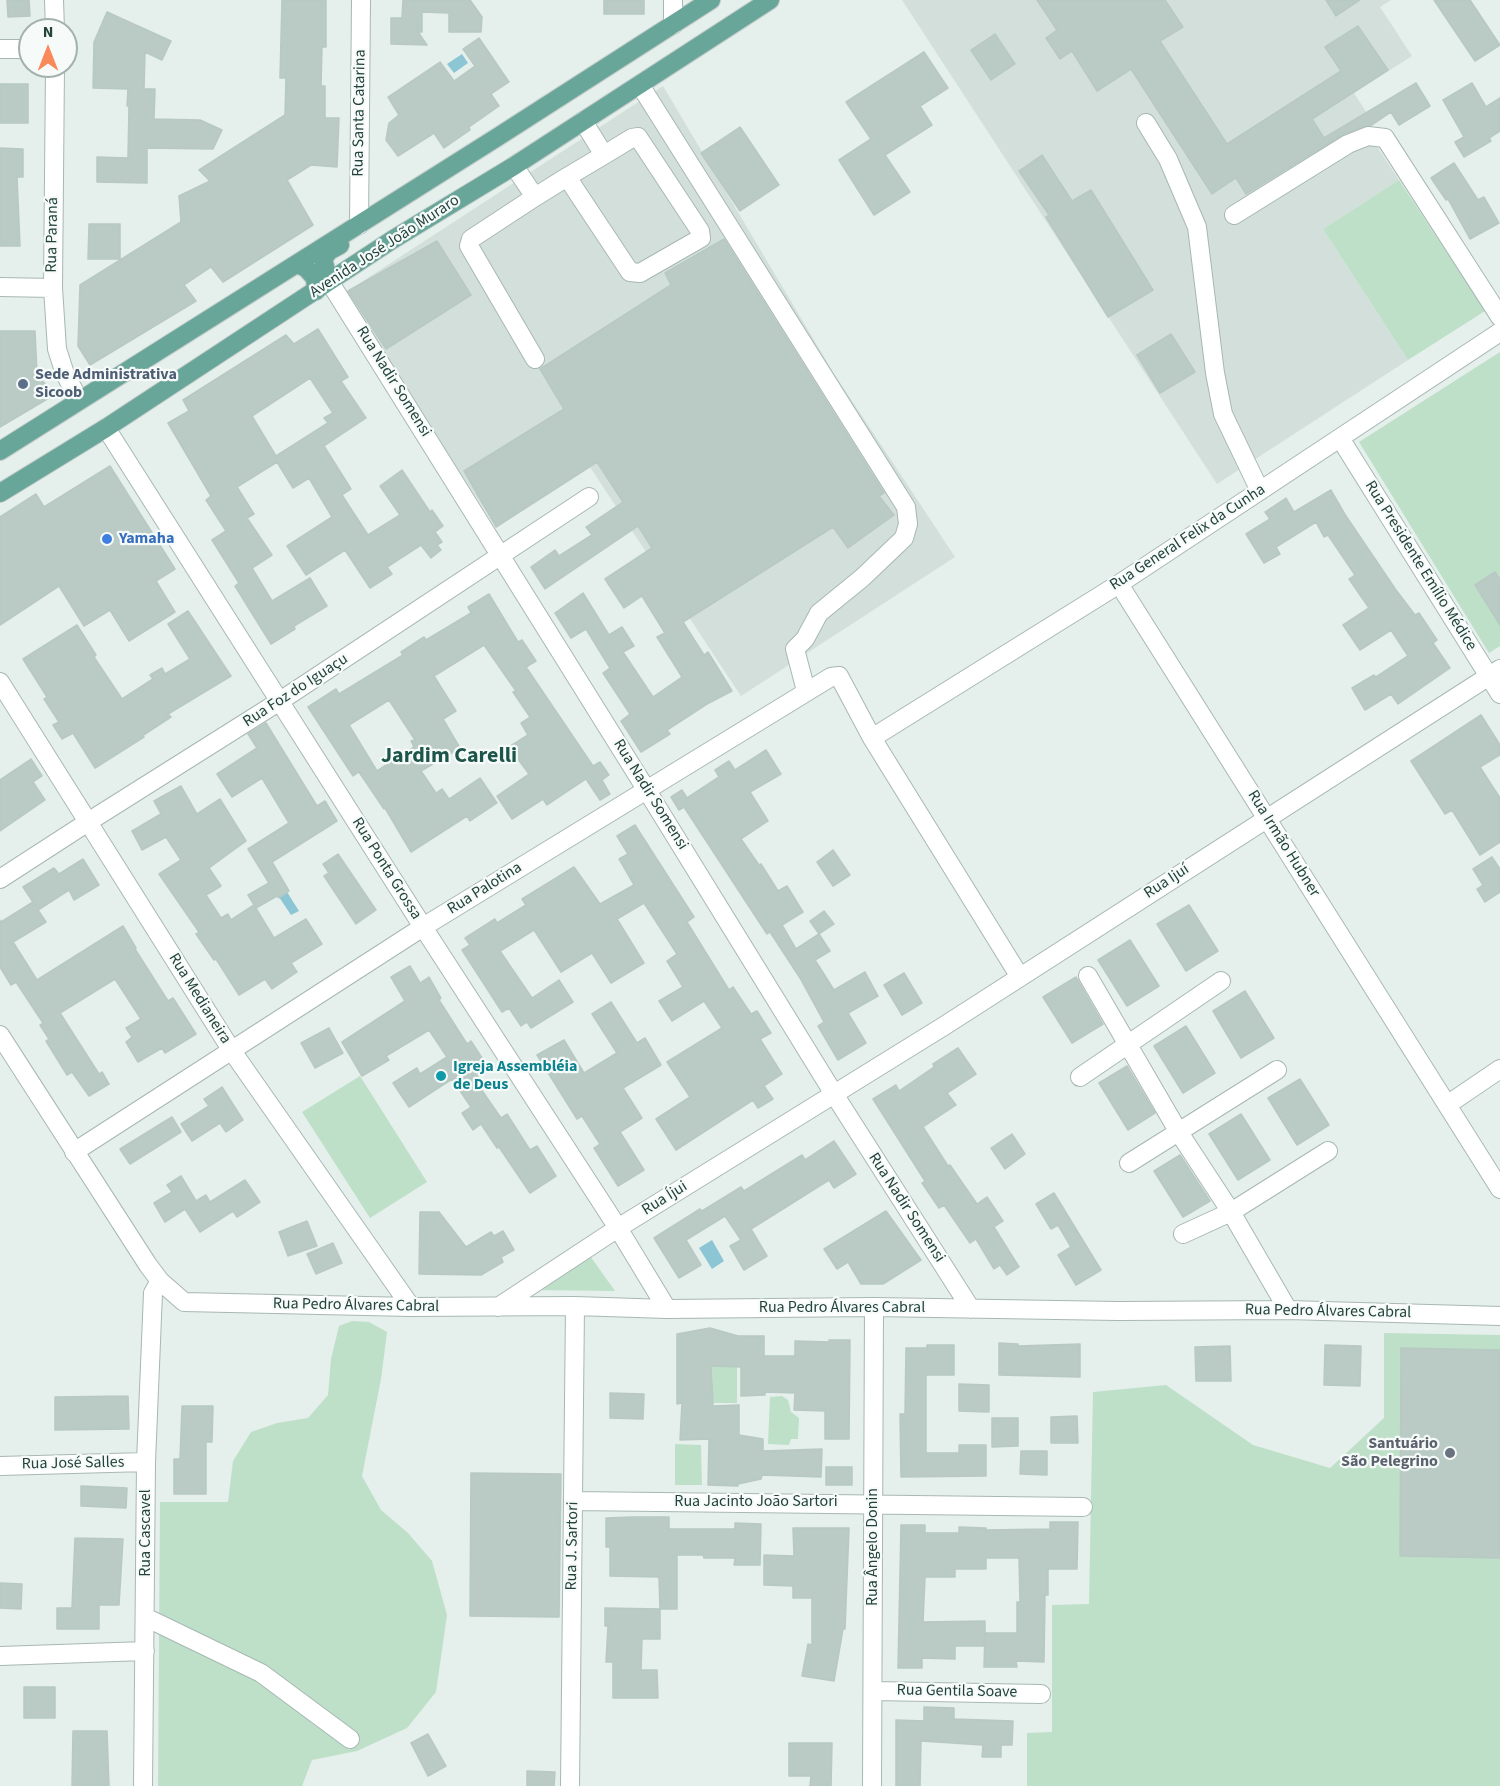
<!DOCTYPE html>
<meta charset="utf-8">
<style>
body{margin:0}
#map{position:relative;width:1500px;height:1786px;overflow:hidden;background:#e5efeb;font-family:"Source Sans 3",sans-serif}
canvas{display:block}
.north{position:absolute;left:18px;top:18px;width:60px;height:60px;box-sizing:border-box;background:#f6fbf9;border:2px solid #a2b1ad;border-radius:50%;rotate:0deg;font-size:16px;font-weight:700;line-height:24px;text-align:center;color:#23423b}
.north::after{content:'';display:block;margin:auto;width:21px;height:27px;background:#f7895b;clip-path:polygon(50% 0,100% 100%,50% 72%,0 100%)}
</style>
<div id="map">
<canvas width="1500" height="1786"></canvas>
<div class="north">N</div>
</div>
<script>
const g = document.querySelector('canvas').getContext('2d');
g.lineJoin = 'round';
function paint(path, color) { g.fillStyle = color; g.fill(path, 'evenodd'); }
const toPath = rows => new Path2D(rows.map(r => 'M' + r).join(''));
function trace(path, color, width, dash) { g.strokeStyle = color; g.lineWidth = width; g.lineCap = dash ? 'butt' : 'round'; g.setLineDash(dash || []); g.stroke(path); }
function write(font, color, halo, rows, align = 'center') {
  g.font = font + ' "Source Sans 3",sans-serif'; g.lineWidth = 4.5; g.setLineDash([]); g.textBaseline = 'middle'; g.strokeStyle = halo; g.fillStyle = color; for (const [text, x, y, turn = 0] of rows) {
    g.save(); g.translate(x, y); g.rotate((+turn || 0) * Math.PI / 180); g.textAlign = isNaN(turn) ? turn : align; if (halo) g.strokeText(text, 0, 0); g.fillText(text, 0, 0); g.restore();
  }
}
const built = toPath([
 [902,0,1391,0,1380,7,1412,56,1354,93,1374,124,1366,130,1399,180,1323,229,1408,360,1217,484],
 [663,86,833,372,955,557,741,696,590,467,496,527,343,294]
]);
const green = toPath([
 [1399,180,1485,311,1408,360,1323,229],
 [1500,352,1500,646,1489,653,1359,442],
 [360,1076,427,1182,370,1218,302,1112],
 [588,1253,615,1291,533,1290],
 [352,1321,369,1322,387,1332,381,1379,362,1476,381,1510,408,1533,432,1561,447,1615,436,1692,407,1728,357,1751,312,1760,302,1786,158,1786,160,1502,228,1502,233,1461,251,1432,277,1423,308,1418,328,1395,331,1359,339,1326],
 [1384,1333,1500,1335,1500,1786,1027,1786,1027,1733,1052,1732,1052,1605,1089,1604,1093,1392,1166,1385,1253,1445,1330,1468,1384,1418],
 [712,1366,737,1367,737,1403,712,1403],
 [782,1396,788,1400,791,1412,799,1418,798,1439,791,1439,789,1445,768,1444,770,1397],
 [675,1444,701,1445,702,1485,675,1485]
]);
const water = toPath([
 [462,54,468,63,454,73,447,64],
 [287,892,299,911,291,915,279,897],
 [712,1240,724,1261,712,1269,699,1248]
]);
const building = toPath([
 [7,0,29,0,30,16,8,17,7,0],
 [282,0,326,0,326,47,322,47,321,86,325,86,325,118,339,118,337,167,311,165,287,180,313,225,223,282,211,267,184,285,196,301,90,365,78,346,80,285,181,222,179,196,210,181,199,170,285,115,286,78,280,78,282,0],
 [403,0,470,0,482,17,481,32,449,32,449,13,422,12,422,32,418,32,427,45,391,44,391,18,402,18,403,0],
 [604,0,644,0,644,14,604,14,604,0],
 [1037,0,1165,0,1183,27,1160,41,1227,144,1341,71,1325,47,1358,26,1388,70,1312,119,1324,138,1416,83,1430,106,1399,125,1391,112,1372,125,1364,126,1344,134,1246,194,1236,178,1212,194,1131,69,1097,91,1072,51,1060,59,1046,38,1057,30,1037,0],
 [1326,0,1360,0,1336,16,1326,0],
 [1434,0,1470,0,1500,45,1475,61,1434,0],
 [107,12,171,41,162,60,145,52,144,89,155,89,154,119,200,120,222,130,213,149,147,148,147,183,97,182,97,157,128,158,129,106,127,106,128,89,93,88,94,42,107,12],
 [995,34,1015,64,991,80,971,50,995,34],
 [479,38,509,82,491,94,499,106,469,127,470,130,444,148,434,133,398,156,386,140,389,123,399,115,388,97,440,62,454,81,475,66,463,49,479,38],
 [924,52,948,88,920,106,932,125,885,155,910,192,874,215,839,160,871,139,846,102,924,52],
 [1472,83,1486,107,1500,98,1500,131,1489,138,1491,141,1464,157,1455,142,1464,137,1443,100,1472,83],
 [0,84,28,84,28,123,0,123,0,84],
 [740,127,779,185,740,211,701,153,740,127],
 [0,148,23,149,23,177,17,177,20,246,0,246,0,148],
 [1042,155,1072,201,1091,190,1153,290,1108,317,1046,217,1049,215,1019,171,1042,155],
 [1454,163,1478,200,1484,197,1499,223,1470,239,1448,199,1446,200,1431,178,1454,163],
 [89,224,120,224,120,259,88,259,89,224],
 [724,239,884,493,879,496,894,515,848,548,833,527,683,622,704,655,708,652,732,691,707,704,667,730,670,734,641,752,621,721,630,714,603,673,610,668,586,629,571,638,555,613,583,593,609,635,622,627,634,646,623,652,653,697,682,677,657,637,665,633,642,596,624,608,605,579,652,548,638,526,545,589,531,567,555,550,559,556,592,535,586,527,623,502,597,462,496,527,464,471,564,409,540,369,671,285,665,273,724,239],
 [437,241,471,295,386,349,348,291,437,241],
 [318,329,348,377,341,381,366,418,324,446,351,489,342,495,368,535,400,515,380,486,402,470,430,512,432,510,443,526,435,532,442,542,437,545,441,550,431,558,421,545,387,567,392,574,370,588,345,550,306,575,287,546,332,517,309,478,293,488,277,462,237,487,254,514,247,518,272,555,252,568,272,601,310,578,327,606,294,626,295,629,271,644,235,586,239,583,212,540,226,531,206,500,211,496,168,423,189,411,183,400,286,335,294,344,318,329],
 [310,378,333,413,324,418,328,423,276,456,252,416,310,378],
 [0,331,35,331,37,374,54,395,0,427,0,331],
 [1171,334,1195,372,1160,393,1137,355,1171,334],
 [110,466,175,569,156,581,175,612,129,641,110,610,84,626,59,586,0,625,0,517,36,494,44,507,110,466],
 [1331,490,1346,516,1396,590,1415,615,1419,613,1437,640,1433,643,1450,668,1398,704,1391,694,1365,710,1352,688,1374,675,1376,677,1408,656,1391,630,1360,650,1343,625,1369,608,1349,579,1355,575,1328,535,1324,537,1316,522,1276,547,1280,554,1264,563,1246,534,1270,519,1265,512,1286,498,1294,512,1331,490],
 [1495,572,1500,579,1500,625,1475,585,1495,572],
 [489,594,518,642,522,640,536,661,526,667,593,766,600,762,609,775,602,780,610,794,600,800,586,779,547,805,543,799,512,819,497,796,529,774,509,747,528,735,521,723,530,717,513,692,516,691,484,645,434,676,456,711,443,719,460,748,421,771,436,793,442,789,449,799,480,778,497,803,470,821,467,816,411,852,385,808,384,809,359,772,353,776,308,707,336,689,339,694,403,655,401,652,424,637,426,640,471,613,468,607,489,594],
 [389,700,415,740,411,741,414,747,377,771,349,725,389,700],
 [188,611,231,676,168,714,171,717,142,736,144,737,95,768,73,733,62,739,53,725,59,722,44,699,47,697,23,659,77,625,96,655,94,657,122,699,153,679,150,675,162,668,165,674,190,659,168,624,188,611],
 [1481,715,1500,745,1500,755,1480,767,1500,798,1500,842,1480,855,1452,810,1445,814,1411,761,1481,715],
 [266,723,317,806,325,801,337,821,272,862,289,891,279,898,277,896,256,908,248,895,269,883,248,849,289,823,262,778,232,797,217,774,257,748,248,734,266,723],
 [766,750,781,774,750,792,768,821,741,839,759,865,761,864,778,891,787,886,803,912,782,925,796,949,819,934,830,951,815,960,834,990,865,972,878,996,848,1013,866,1043,838,1060,818,1026,824,1022,800,978,770,932,767,934,684,807,679,810,671,797,682,790,687,798,719,777,715,770,729,761,735,770,766,750],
 [31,759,42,776,33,782,45,800,0,831,0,780,31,759],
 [181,786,197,814,220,799,246,841,209,868,221,886,206,895,221,918,228,914,231,920,254,905,274,938,306,919,322,944,291,963,297,972,272,989,265,979,239,995,216,959,214,960,196,934,199,932,159,874,181,860,166,837,142,850,132,831,161,814,154,801,181,786],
 [635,825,694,917,687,922,729,990,733,987,751,1014,757,1011,771,1033,760,1039,782,1074,764,1086,773,1099,758,1108,753,1100,676,1150,656,1119,690,1097,667,1062,722,1028,704,1001,672,1021,659,1001,683,987,667,961,677,954,644,903,617,919,644,963,611,983,592,953,561,972,534,930,500,951,532,998,559,980,573,1002,531,1028,527,1022,521,1026,509,1008,502,1012,462,950,470,945,465,938,495,919,497,923,526,905,522,899,574,867,600,904,634,885,619,859,628,854,617,836,635,825],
 [833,850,850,875,833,886,817,862,833,850],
 [338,854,376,910,356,924,324,876,329,873,323,864,338,854],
 [1492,857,1500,869,1500,892,1485,902,1477,889,1483,885,1473,869,1492,857],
 [83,859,99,885,74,900,69,890,38,910,46,922,13,942,37,980,123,926,136,948,135,949,168,1001,173,998,196,1034,165,1053,162,1048,138,1062,126,1042,132,1037,126,1028,141,1019,115,979,60,1013,99,1074,102,1072,109,1084,89,1096,72,1072,67,1075,46,1041,49,1039,40,1025,43,1023,16,982,11,985,0,967,0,920,1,922,33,902,23,887,54,868,59,874,83,859],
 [1189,905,1218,951,1186,971,1157,924,1189,905],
 [824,911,834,924,819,934,810,921,824,911],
 [1130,940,1159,986,1127,1006,1098,960,1130,940],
 [410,966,420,983,429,977,441,998,439,1000,467,1044,471,1041,489,1069,474,1079,501,1118,507,1114,530,1150,537,1146,556,1176,530,1193,499,1147,497,1148,481,1124,473,1130,462,1113,471,1107,452,1079,409,1107,393,1083,417,1068,420,1074,447,1057,429,1030,386,1056,389,1060,362,1076,342,1042,405,1001,391,977,410,966],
 [904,973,922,1003,902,1015,884,985,904,973],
 [1076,977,1103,1024,1072,1043,1043,997,1076,977],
 [1245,991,1274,1038,1241,1058,1213,1011,1245,991],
 [611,1002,637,1043,645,1038,661,1065,623,1088,642,1118,620,1132,644,1170,618,1186,594,1148,600,1144,582,1116,577,1119,537,1055,564,1040,584,1073,617,1053,592,1014,611,1002],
 [1186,1026,1215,1073,1183,1093,1154,1046,1186,1026],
 [329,1028,343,1053,315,1068,301,1043,329,1028],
 [958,1048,976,1074,947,1093,956,1105,923,1127,948,1166,950,1165,977,1204,987,1197,1003,1221,994,1227,1019,1267,1007,1275,1000,1265,994,1269,976,1239,970,1243,944,1205,939,1208,922,1183,925,1181,873,1099,896,1085,899,1091,934,1067,933,1064,958,1048],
 [1127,1066,1155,1113,1128,1130,1099,1083,1127,1066],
 [1300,1079,1329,1125,1297,1145,1268,1098,1300,1079],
 [222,1087,243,1120,226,1132,220,1123,192,1141,181,1124,209,1106,204,1099,222,1087],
 [1241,1114,1270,1160,1238,1180,1209,1134,1241,1114],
 [172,1117,181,1132,130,1164,120,1149,172,1117],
 [1012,1134,1025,1154,1005,1169,991,1148,1012,1134],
 [834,1141,856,1174,834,1188,829,1180,751,1229,767,1256,744,1270,730,1246,741,1240,725,1216,686,1240,701,1265,679,1278,654,1238,700,1209,702,1211,741,1187,744,1191,802,1155,805,1160,834,1141],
 [1180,1155,1210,1201,1183,1217,1154,1171,1180,1155],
 [181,1176,196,1201,206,1195,210,1202,245,1180,260,1202,237,1217,233,1211,200,1232,185,1209,165,1222,154,1203,172,1192,167,1185,181,1176],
 [1054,1193,1101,1270,1076,1285,1058,1255,1071,1247,1058,1225,1051,1229,1036,1204,1054,1193],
 [886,1211,921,1260,883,1284,861,1284,848,1262,837,1269,824,1249,886,1211],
 [420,1212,439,1212,466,1247,491,1232,494,1236,503,1231,514,1250,501,1257,503,1262,481,1275,419,1274,420,1212],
 [307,1221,317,1246,288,1256,279,1232,307,1221],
 [333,1243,342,1263,316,1274,307,1254,333,1243],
 [710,1328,738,1336,764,1336,764,1356,795,1356,795,1341,829,1342,829,1340,850,1340,849,1439,825,1439,825,1411,794,1410,795,1393,765,1392,765,1395,741,1396,741,1367,711,1366,713,1406,739,1405,739,1435,763,1439,763,1451,822,1449,821,1477,762,1475,761,1479,738,1484,738,1486,708,1485,709,1439,680,1440,682,1403,677,1404,677,1334,710,1328],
 [999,1343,1018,1344,1018,1346,1080,1344,1080,1377,999,1375,999,1343],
 [927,1345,954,1345,954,1375,926,1375,926,1453,959,1453,959,1445,986,1445,986,1476,901,1477,900,1414,905,1414,906,1348,927,1348,927,1345],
 [1325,1345,1361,1346,1360,1386,1324,1385,1325,1345],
 [1230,1346,1231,1381,1196,1381,1195,1347,1230,1346],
 [1401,1348,1500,1350,1500,1558,1400,1556,1401,1348],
 [959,1384,989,1385,989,1412,959,1411,959,1384],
 [610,1393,644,1394,643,1419,610,1418,610,1393],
 [128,1396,129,1429,55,1430,55,1397,128,1396],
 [182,1406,213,1406,212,1442,206,1442,206,1494,174,1494,174,1459,180,1459,182,1406],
 [1077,1416,1078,1443,1051,1443,1051,1417,1077,1416],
 [992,1418,1018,1418,1018,1446,992,1447,992,1418],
 [1021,1451,1047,1451,1047,1475,1020,1474,1021,1451],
 [826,1467,852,1467,852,1485,826,1485,826,1467],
 [471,1473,561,1474,559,1617,470,1616,471,1473],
 [81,1486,127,1488,126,1508,81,1506,81,1486],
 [633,1517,669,1517,669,1529,735,1529,735,1523,761,1524,760,1565,734,1565,735,1558,704,1558,703,1555,677,1555,677,1609,660,1609,659,1577,610,1576,610,1547,606,1547,606,1518,633,1517],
 [1050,1522,1078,1522,1077,1569,1048,1569,1048,1595,1045,1595,1044,1662,1016,1661,1017,1667,984,1667,985,1633,984,1646,955,1646,955,1659,922,1658,922,1668,898,1668,901,1525,925,1525,925,1533,959,1533,959,1527,986,1528,986,1530,1050,1529,1050,1522],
 [986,1558,1019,1558,1020,1602,1017,1602,1017,1633,985,1633,985,1621,923,1622,925,1577,955,1577,955,1569,986,1569,986,1558],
 [793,1528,849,1528,845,1629,843,1629,834,1681,802,1676,808,1644,812,1645,812,1598,793,1598,793,1586,764,1585,764,1555,794,1556,793,1528],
 [75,1538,123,1539,119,1605,99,1605,99,1629,57,1629,57,1608,72,1608,75,1538],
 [0,1583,22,1584,21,1609,0,1608,0,1583],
 [605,1608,660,1609,660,1639,642,1639,641,1670,657,1670,658,1698,613,1698,613,1662,606,1662,608,1626,605,1626,605,1608],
 [24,1687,55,1687,55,1718,24,1718,24,1687],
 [924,1707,954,1708,954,1719,1013,1721,1012,1745,1001,1745,1001,1757,982,1757,983,1745,921,1741,920,1786,896,1786,896,1720,924,1721,924,1707],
 [73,1731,107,1731,109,1786,72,1786,73,1731],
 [428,1734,446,1766,428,1776,411,1743,428,1734],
 [789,1743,832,1743,831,1786,810,1786,811,1776,789,1776,789,1743],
 [527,1771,555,1772,554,1786,527,1786,527,1771]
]);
const minor = toPath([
 [54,0,55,30],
 [673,0,673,25],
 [0,49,30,49],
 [55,66,53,288,57,349,65,374,79,400],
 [640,85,906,507,908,524,904,538,862,578,819,613,805,639,795,649,806,691],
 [583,121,604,155],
 [1146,123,1168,159,1197,227,1215,373,1223,414,1260,491],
 [514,166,535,197],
 [1234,215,1348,144,1368,136,1385,138,1500,317],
 [359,225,361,0],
 [329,281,646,789,834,1094,971,1309],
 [0,287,53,288],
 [535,359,469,246,471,239,535,197,567,177,604,155,632,138,638,137,700,231,701,238,640,273,630,272,567,177],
 [106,428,423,927,618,1228,667,1309],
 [1340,438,1500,694],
 [1119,584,1500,1189],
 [0,682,232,1051,411,1307],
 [872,738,1119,584,1500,332],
 [0,879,88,822,280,701,589,497],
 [1088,976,1178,1131,1231,1212,1288,1310],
 [0,1035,148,1265,160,1281,184,1302,411,1307,575,1306,667,1309,874,1307,1118,1311,1288,1310,1500,1316],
 [1080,1077,1221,981],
 [1447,1105,1500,1069],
 [74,1152,423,927,831,677,839,676,872,738,1020,977],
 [1129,1163,1277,1070],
 [1183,1234,1231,1212,1328,1151],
 [498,1307,618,1228,944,1026,1500,669],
 [0,1466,146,1462],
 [573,1501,1083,1507],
 [145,1617,261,1673,350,1739],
 [0,1656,145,1651],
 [873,1691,1041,1694],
 [143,1786,146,1462,153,1293,160,1281],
 [570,1786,575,1306],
 [872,1786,874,1307]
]);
const major = toPath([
 [297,264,306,268,315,278,316,291],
 [329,281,323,259,329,251,340,245],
 [0,451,496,138,711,0],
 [0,493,106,428,392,240,514,166,770,0]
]);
const markers = [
 [23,384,6,"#5c6f8a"],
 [107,539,6,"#3f7fe0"],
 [441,1076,6,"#0f9aa8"],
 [1450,1453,6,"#6b7280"]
];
const streetNames = [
 ["Rua Santa Catarina",360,113,-89],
 ["Rua Paraná",53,235,-89],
 ["Avenida José João Muraro",385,247,-33],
 ["Rua Nadir Somensi",393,382,58],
 ["Rua General Felix da Cunha",1188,538,-33],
 ["Rua Presidente Emílio Médice",1420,566,58],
 ["Rua Foz do Iguaçu",296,691,-33],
 ["Rua Nadir Somensi",650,795,58],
 ["Rua Irmão Hubner",1283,844,58],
 ["Rua Ponta Grossa",386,869,58],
 ["Rua Ijuí",1167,882,-33],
 ["Rua Palotina",485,889,-32],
 ["Rua Medianeira",199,999,58],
 ["Rua Íjui",665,1199,-32],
 ["Rua Nadir Somensi",906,1208,57],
 ["Rua Pedro Álvares Cabral",356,1306,1],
 ["Rua Pedro Álvares Cabral",842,1308],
 ["Rua Pedro Álvares Cabral",1328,1312,1],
 ["Rua José Salles",73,1464,-1],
 ["Rua Jacinto João Sartori",756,1502],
 ["Rua Cascavel",146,1533,-90],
 ["Rua J. Sartori",573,1546,-89],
 ["Rua Ângelo Donin",873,1547,-90],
 ["Rua Gentila Soave",957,1692,1]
];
const serviceNames = [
 ["Sede Administrativa",35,375],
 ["Sicoob",35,393]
];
const shopNames = [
 ["Yamaha",119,539]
];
const cultureNames = [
 ["Igreja Assembléia",453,1067],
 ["de Deus",453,1085]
];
const worshipNames = [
 ["Santuário",1438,1444],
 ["São Pelegrino",1438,1462]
];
const districtNames = [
 ["Jardim Carelli",449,757]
];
paint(built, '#d3dfda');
paint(green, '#bee0c9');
paint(water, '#8cc6d5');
paint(building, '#bacac4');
trace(building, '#b7c9c2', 1.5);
trace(minor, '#a7b8b3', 20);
trace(major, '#c1cac8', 20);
trace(minor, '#fff', 18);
trace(major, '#68a699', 18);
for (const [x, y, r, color] of markers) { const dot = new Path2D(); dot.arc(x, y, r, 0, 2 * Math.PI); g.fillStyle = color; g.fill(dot); trace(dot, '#f6fbf9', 2); }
write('16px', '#23423b', '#f6fbf9', streetNames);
write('bold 16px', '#4e5e75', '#f6fbf9', serviceNames, 'left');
write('bold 16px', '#366cbe', '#f6fbf9', shopNames, 'left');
write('bold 16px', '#0d838f', '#f6fbf9', cultureNames, 'left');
write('bold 16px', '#5b616d', '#f6fbf9', worshipNames, 'right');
write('bold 22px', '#1e554a', '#f6fbf9', districtNames);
</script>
